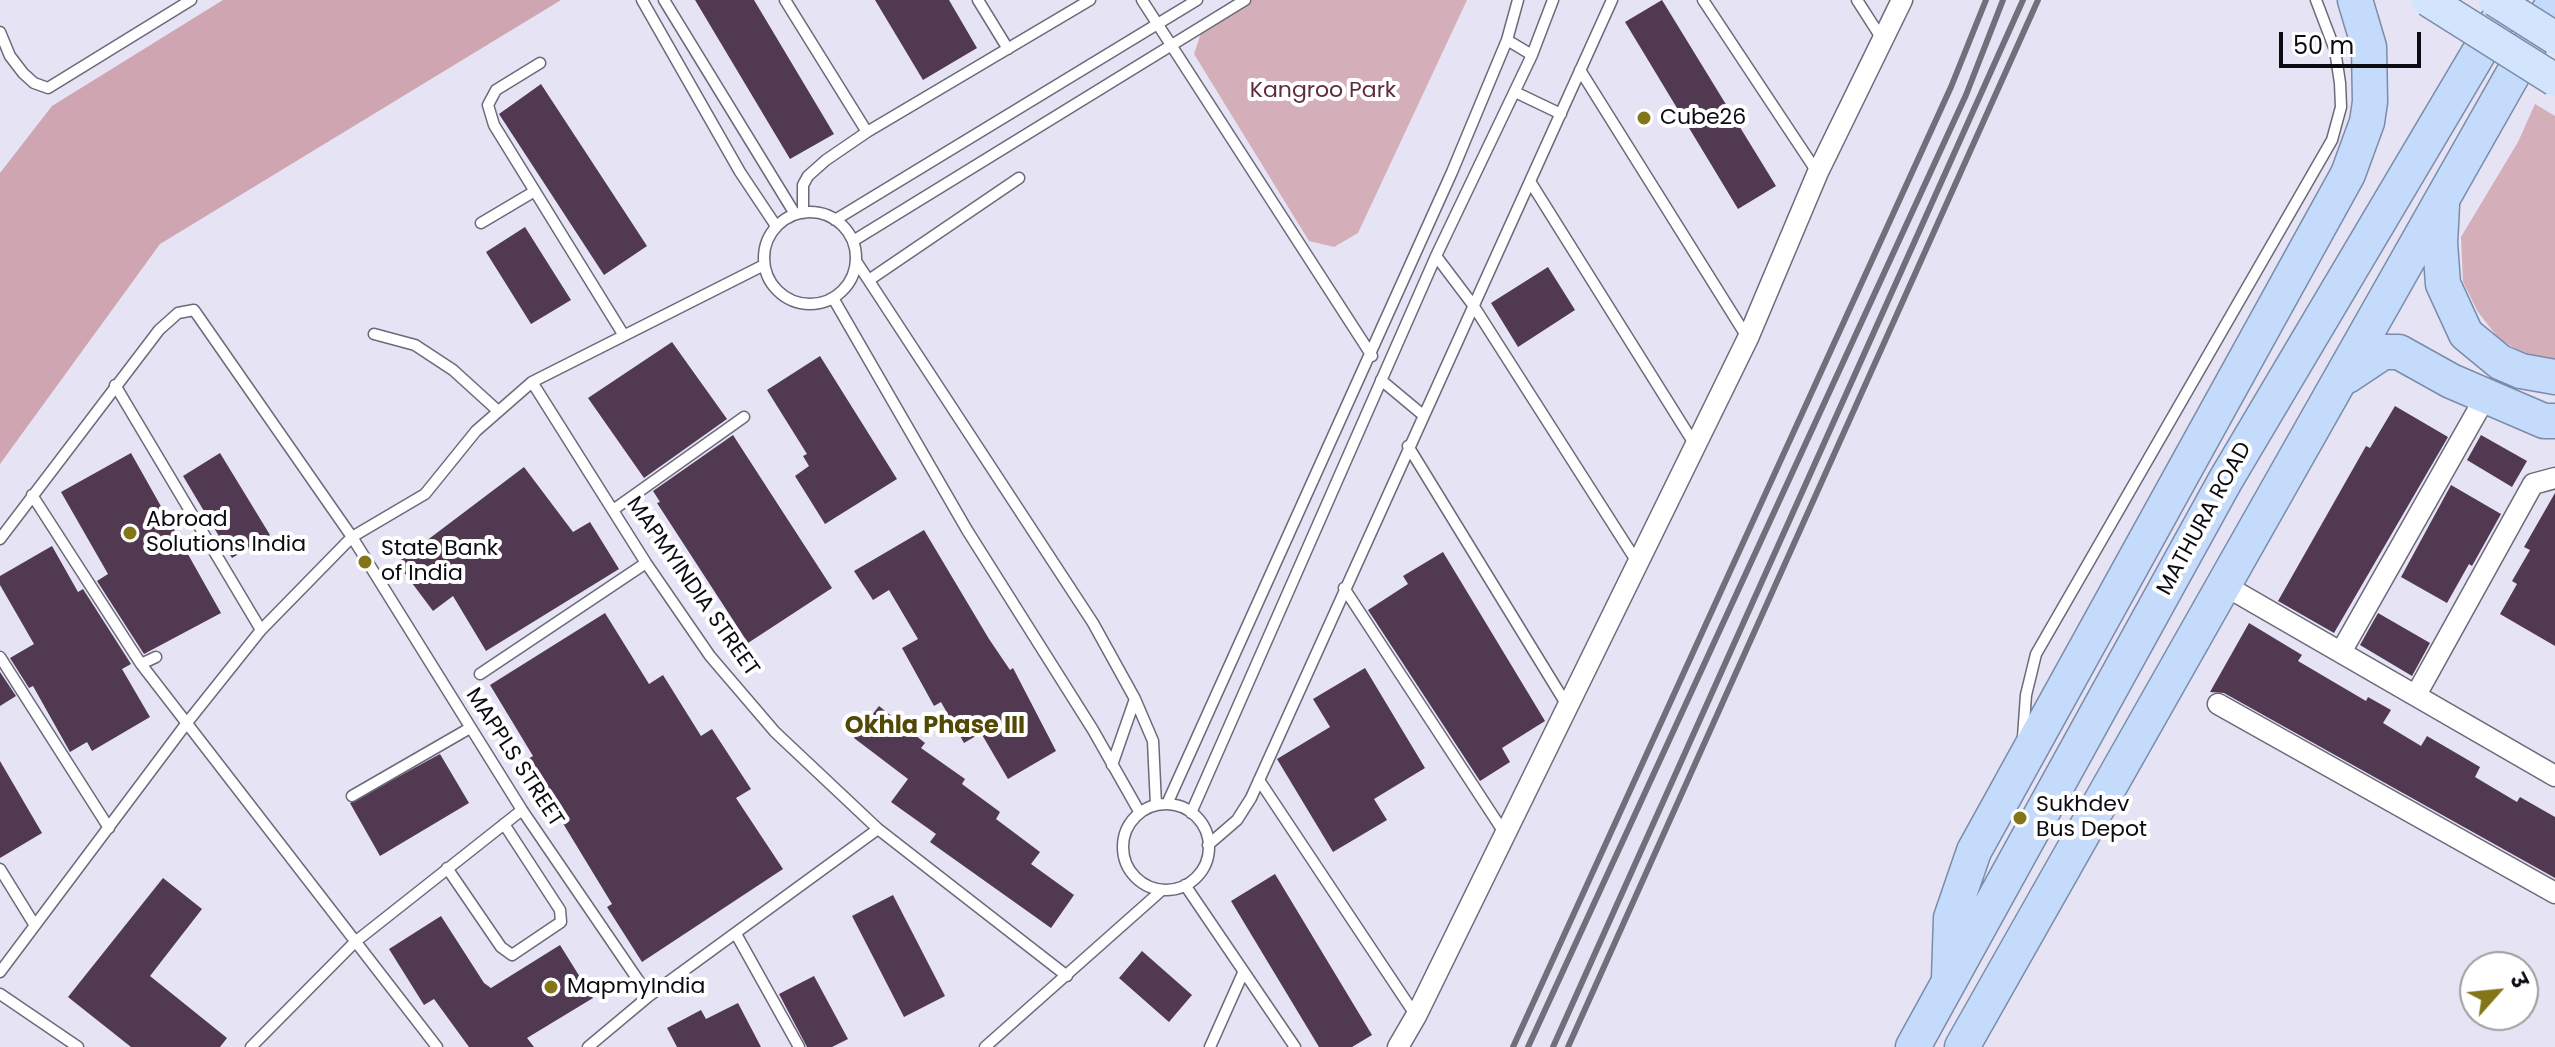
<!DOCTYPE html>
<meta charset="utf-8">
<style>
body{margin:0}
#map{position:relative;width:2555px;height:1047px;overflow:hidden;background:#e5e3f4;font-family:Poppins,"Noto Sans Devanagari",sans-serif}
canvas{display:block}
.north{position:absolute;left:2459px;top:951px;width:80px;height:80px;box-sizing:border-box;background:#fff;border:2px solid #9e9da0;border-radius:50%;rotate:63deg;font-size:22px;font-weight:700;line-height:32px;text-align:center;color:#0c0b11}
.north::after{content:'';display:block;margin:auto;width:28px;height:36px;background:#837518;clip-path:polygon(50% 0,100% 100%,50% 72%,0 100%)}
.scale{position:absolute;left:2279px;top:32px;width:142px;height:36px;box-sizing:border-box;border:4px solid #0c0b11;border-top:0;padding-left:10px;font-size:24px;line-height:28px;white-space:nowrap;color:#0c0b11;-webkit-text-stroke:6px #fff;paint-order:stroke}
</style>
<div id="map">
<canvas width="2555" height="1047"></canvas>
<div class="north">उ</div>
<div class="scale">50 m</div>
</div>
<script>
const g = document.querySelector('canvas').getContext('2d');
g.lineJoin = 'round';
function paint(path, color) { g.fillStyle = color; g.fill(path, 'evenodd'); }
const toPath = rows => new Path2D(rows.map(r => 'M' + r).join(''));
function trace(path, color, width, dash) { g.strokeStyle = color; g.lineWidth = width; g.lineCap = dash ? 'butt' : 'round'; g.setLineDash(dash || []); g.stroke(path); }
function write(font, color, halo, rows, align = 'center') {
  g.font = font + ' Poppins,sans-serif'; g.lineWidth = 8; g.setLineDash([]); g.textBaseline = 'middle'; g.strokeStyle = halo; g.fillStyle = color; for (const [text, x, y, turn = 0] of rows) {
    g.save(); g.translate(x, y); g.rotate((+turn || 0) * Math.PI / 180); g.textAlign = isNaN(turn) ? turn : align; if (halo) g.strokeText(text, 0, 0); g.fillText(text, 0, 0); g.restore();
  }
}
const green = toPath([
 [1252,0,1467,0,1358,233,1334,247,1309,241,1194,54,1202,30],
 [2535,104,2555,116,2555,359,2533,359,2499,339,2478,312,2463,282,2461,237,2518,142]
]);
const forest = toPath([
 [223,0,561,0,160,244,0,464,0,173,52,106]
]);
const building = toPath([
 [695,0,754,0,834,134,790,159],
 [875,0,949,0,977,48,923,80],
 [1662,0,1776,186,1738,209,1625,22],
 [541,84,647,246,604,275,499,114],
 [525,227,571,300,531,324,486,252],
 [1548,267,1575,310,1518,347,1491,303],
 [672,342,727,419,644,478,588,398],
 [820,356,897,479,825,524,795,476,809,466,803,456,807,454,767,390],
 [2395,406,2448,437,2334,633,2278,601,2366,446,2370,448],
 [733,435,832,588,748,643,657,503,660,502,653,491],
 [2481,435,2527,461,2512,487,2467,460],
 [131,453,221,613,144,654,97,581,108,574,61,492],
 [220,453,270,535,232,558,183,476],
 [524,467,573,532,590,522,619,569,486,651,453,596,433,611,397,563],
 [2451,485,2501,514,2472,566,2469,564,2447,603,2401,577],
 [2555,493,2555,646,2500,614,2517,584,2512,581,2530,550,2524,547],
 [924,530,989,639,1010,670,1013,668,1056,751,1008,779,981,733,964,743,941,702,934,706,902,648,918,639,889,590,873,600,854,571],
 [52,546,78,592,83,589,131,664,122,669,150,717,92,751,87,742,70,752,33,686,29,688,10,658,34,644,0,585,0,576],
 [1443,552,1545,721,1502,748,1510,762,1480,781,1368,610,1408,584,1403,576],
 [605,613,649,684,663,675,701,736,712,729,751,789,736,798,783,869,642,962,607,907,612,904,525,761,533,756,490,685],
 [2378,613,2430,643,2412,676,2360,645],
 [2249,623,2302,655,2298,661,2366,701,2368,697,2391,710,2383,723,2421,746,2427,736,2480,767,2475,777,2517,802,2520,797,2555,817,2555,878,2224,693,2210,692],
 [1365,668,1425,768,1374,799,1387,820,1333,852,1277,759,1330,727,1313,699],
 [0,672,16,696,0,706],
 [879,706,925,743,921,748,965,779,962,784,1000,812,996,819,1040,852,1031,864,1074,895,1051,928,930,842,936,834,891,802,908,779,854,738],
 [440,754,469,803,380,856,350,803],
 [0,761,42,833,0,858],
 [1275,874,1372,1035,1352,1047,1319,1047,1231,901],
 [163,878,202,909,150,976,227,1038,220,1047,131,1047,68,997],
 [893,895,945,996,904,1017,852,916],
 [441,916,484,983,491,988,560,945,593,998,527,1038,534,1047,469,1047,434,999,424,1005,389,949],
 [1142,951,1192,995,1169,1022,1119,978],
 [814,976,848,1039,832,1047,807,1047,779,994],
 [738,1003,761,1047,677,1047,667,1028,701,1010,706,1019]
]);
const service = toPath([
 [642,0,740,172,776,226],
 [664,0,795,214],
 [785,0,867,132],
 [978,0,1008,49],
 [1142,0,1372,356],
 [1703,0,1817,172],
 [1857,0,1882,39],
 [0,32,10,56,23,73,34,83,48,88,191,0],
 [1507,40,1532,55],
 [540,63,496,90,488,105,494,125,623,334],
 [1580,70,1747,337],
 [1515,92,1561,114],
 [1531,183,1695,445],
 '764 258a46 46 0 1 1 92 0a46 46 0 1 1-92 0Z',
 [803,213,803,185,808,176,826,160,867,132,1090,0],
 [835,220,1197,0],
 [481,223,535,191],
 [853,241,1245,0],
 [1436,256,1473,305,1637,562],
 [856,261,1093,623,1135,699,1153,741,1156,805],
 [869,280,1019,178],
 [833,298,967,530,1093,730,1140,813],
 [374,334,415,345,453,370,497,410],
 [1381,380,1423,415],
 [532,382,646,563,710,656,775,732,878,829,1067,976],
 [115,385,261,630],
 [1408,446,1568,707],
 [32,495,141,664,437,1047],
 [613,510,744,417],
 [0,539,159,330,178,313,194,310,352,537,522,810,649,996],
 [1344,588,1505,834],
 [0,657,109,828],
 [141,664,156,657],
 [480,674,646,563],
 [2023,737,2026,695,2036,654,2332,140,2341,107,2340,83,2335,50,2316,0],
 [1112,765,1135,699],
 [1259,780,1416,1016],
 [352,796,470,728],
 [1167,804,1452,172,1507,40,1518,0],
 '1123 847a43 43 0 1 1 86 0a43 43 0 1 1-86 0Z',
 [1191,813,1436,256,1532,55,1553,0],
 [1208,845,1237,820,1251,798,1612,0],
 [447,868,501,947,512,955,561,922,560,910,504,824],
 [0,869,34,924],
 [1185,885,1295,1047],
 [736,934,799,1047],
 [0,972,186,724,261,630,352,537,425,494,476,431,532,382,764,265],
 [0,994,78,1047],
 [251,1047,355,942,522,810],
 [588,1047,649,996,878,829],
 [985,1047,1162,890],
 [1210,1047,1243,973]
]);
const minor = toPath([
 [2224,585,2555,776],
 [2341,652,2486,396],
 [2416,695,2533,484,2555,478],
 [2218,704,2555,893],
 [1398,1047,1416,1016,1748,338,1818,172,1902,0]
]);
const trunk = toPath([
 [2442,205,2440,243,2443,284,2466,334,2500,362,2521,371,2555,377],
 [2347,376,2383,352,2399,352,2451,381,2544,421,2555,421],
 [1949,978,1951,918,1974,851,2348,174,2367,122,2370,102,2369,47,2355,0],
 [1913,1047,2225,481,2510,0],
 [1962,1047,2555,0]
]);
const rail = toPath([
 [1513,1047,1951,87,1986,0],
 [1528,1047,1966,95,2003,0],
 [1553,1047,2023,0],
 [1568,1047,2038,0]
]);
const primaryBridge = toPath([
 [2428,0,2555,80],
 [2495,0,2555,38]
]);
const markers = [
 [1644,118,8,"#837518"],
 [130,533,8,"#837518"],
 [365,562,8,"#837518"],
 [2020,818,8,"#837518"],
 [551,987,8,"#837518"]
];
const parkNames = [
 ["Kangroo Park",1323,91]
];
const poiNames = [
 ["Cube26",1660,118],
 ["Abroad",146,520],
 ["Solutions India",146,545],
 ["State Bank",381,549],
 ["of India",381,574],
 ["Sukhdev",2036,805],
 ["Bus Depot",2036,830],
 ["MapmyIndia",567,987]
];
const streetNames = [
 ["MATHURA ROAD",2205,519,-61],
 ["MAPMYINDIA STREET",692,587,55],
 ["MAPPLS STREET",514,758,57]
];
const neighbourhoodNames = [
 ["Okhla Phase III",935,727]
];
paint(green, '#d4afba');
paint(forest, '#cea5b1');
paint(building, '#503951');
trace(service, '#6c6a79', 13);
trace(minor, '#6c6a79', 23);
trace(trunk, '#7a8ca9', 37);
trace(service, '#fff', 10);
trace(minor, '#fff', 20);
trace(trunk, '#c4dbfc', 34);
trace(rail, '#716f7a', 6);
trace(primaryBridge, '#7a8ca9', 35, []);
trace(primaryBridge, '#d3e4fd', 32);
for (const [x, y, r, color] of markers) { const dot = new Path2D(); dot.arc(x, y, r, 0, 2 * Math.PI); g.fillStyle = color; g.fill(dot); trace(dot, '#fff', 3); }
write('22px', '#612b3f', '#fff', parkNames);
write('22px', '#0c0b11', '#fff', poiNames, 'left');
write('22px', '#0c0b11', '#fff', streetNames);
write('bold 24px', '#514806', '#fff', neighbourhoodNames);
</script>
